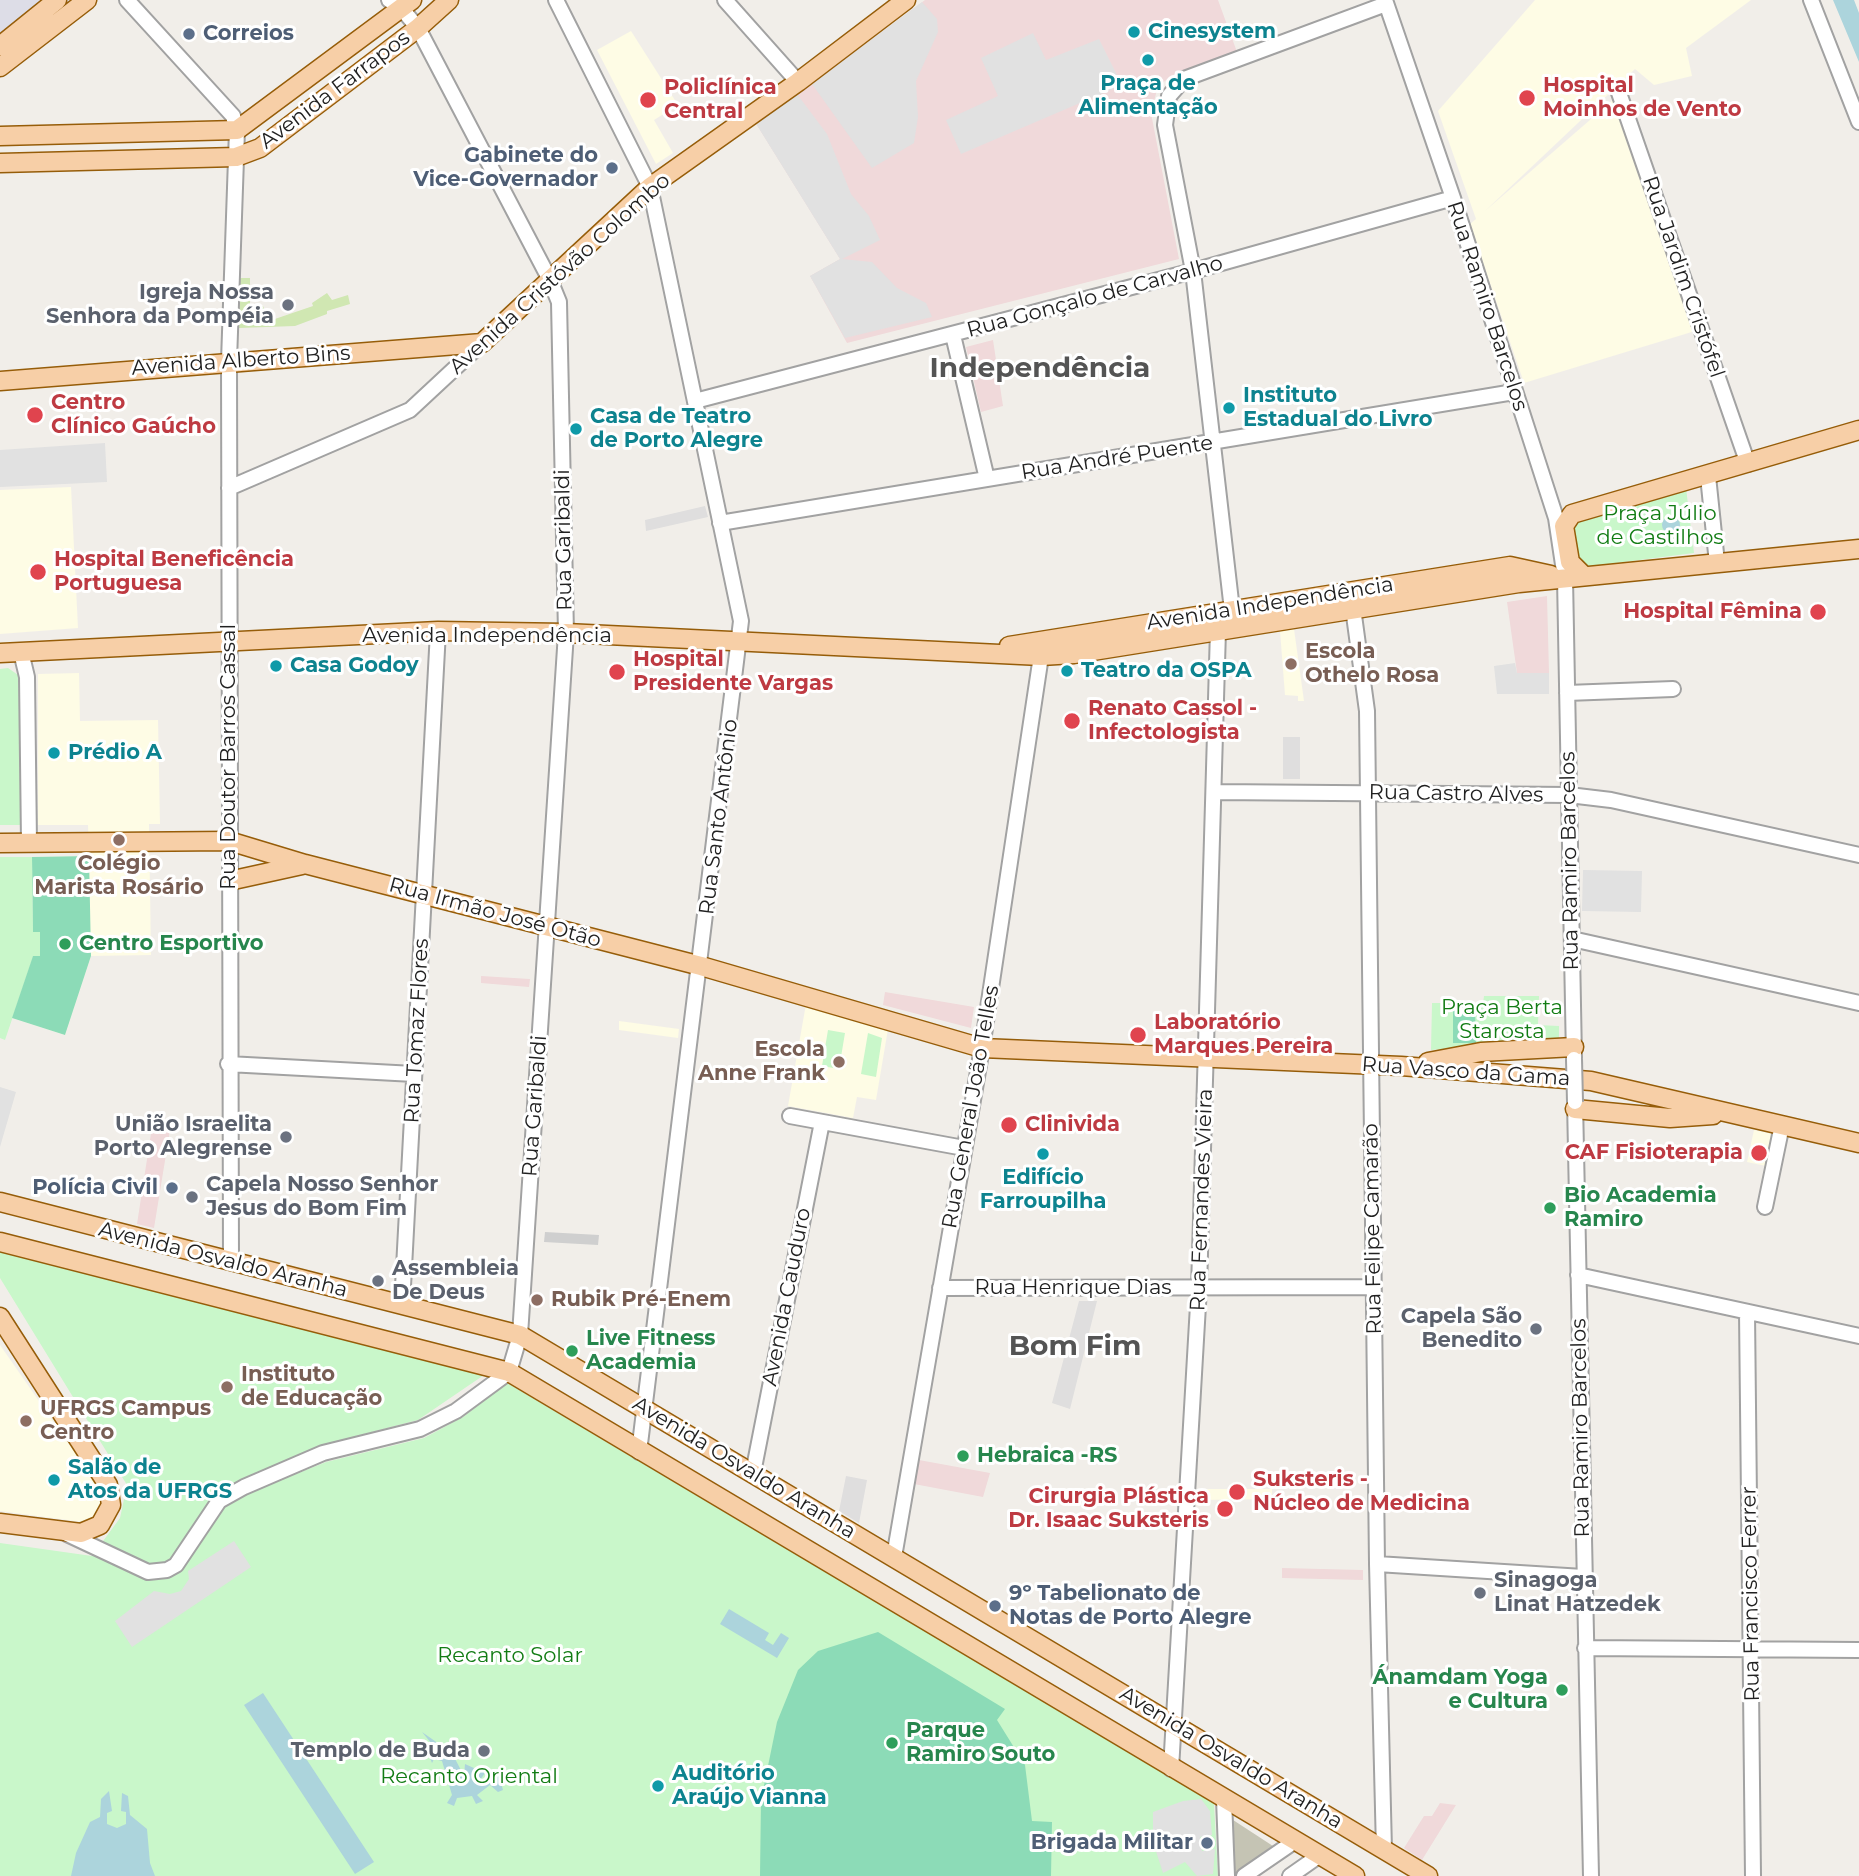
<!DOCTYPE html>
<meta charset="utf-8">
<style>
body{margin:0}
canvas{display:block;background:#f1eee9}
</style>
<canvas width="1859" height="1876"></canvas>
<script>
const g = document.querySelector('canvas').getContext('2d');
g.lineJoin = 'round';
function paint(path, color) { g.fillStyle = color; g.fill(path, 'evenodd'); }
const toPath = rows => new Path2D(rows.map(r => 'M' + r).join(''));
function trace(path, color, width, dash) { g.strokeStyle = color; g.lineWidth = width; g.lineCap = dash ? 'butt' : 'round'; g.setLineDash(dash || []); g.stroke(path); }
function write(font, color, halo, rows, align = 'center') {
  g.font = font + ' Montserrat,sans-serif'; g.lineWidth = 6; g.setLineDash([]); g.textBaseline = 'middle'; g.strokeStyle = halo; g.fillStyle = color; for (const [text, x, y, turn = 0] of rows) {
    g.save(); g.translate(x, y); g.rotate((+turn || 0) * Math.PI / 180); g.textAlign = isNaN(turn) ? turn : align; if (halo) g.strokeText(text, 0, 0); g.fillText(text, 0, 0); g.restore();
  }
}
const residential = toPath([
 [705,506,708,517,646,531,645,520],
 [1283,737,1300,737,1300,779,1283,779],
 [1079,1301,1097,1301,1070,1409,1052,1403],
 [846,1476,867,1480,859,1523,839,1511]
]);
const commercial = toPath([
 [925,0,1218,0,1237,52,1176,73,1158,86,1151,113,1179,259,847,343,810,276,840,259,755,122,812,84],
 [993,340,1003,406,981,412,966,347],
 [1547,596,1549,673,1517,673,1507,602],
 [481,976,530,979,529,987,481,983],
 [885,992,974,1007,971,1028,883,1005],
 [152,1127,170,1130,154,1228,137,1224],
 [919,1460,990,1473,983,1497,914,1484],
 [1282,1568,1363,1570,1363,1580,1282,1578],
 [1440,1803,1456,1805,1422,1860,1404,1848,1424,1816,1432,1816]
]);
const education = toPath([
 [1535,0,1751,0,1686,48,1692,76,1654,85,1635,69,1485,211,1613,100,1695,331,1524,383,1470,224,1476,219,1438,111],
 [631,31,678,105,654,120,673,153,656,164,597,50],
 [71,487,78,628,0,634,0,490],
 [1294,629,1304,701,1298,701,1298,696,1285,695,1280,631],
 [79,673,80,721,158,720,160,824,149,824,151,955,91,956,65,1035,12,1018,33,956,32,857,89,856,88,825,38,825,38,674],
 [806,1004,888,1029,876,1100,857,1097,853,1118,788,1106],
 [619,1021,679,1029,678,1038,619,1030],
 [1754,1130,1773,1134,1766,1166,1747,1162],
 [0,1345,105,1496,90,1523,0,1511],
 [1202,1489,1272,1489,1272,1499,1202,1500]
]);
const religious = toPath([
 [545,1232,599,1235,598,1245,544,1242]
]);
const construction = toPath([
 [1230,1818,1276,1848,1234,1876]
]);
const grass = toPath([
 [240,278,250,278,250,305,263,306,269,321,313,306,312,303,327,293,332,300,348,295,350,304,327,311,327,314,295,326,239,328]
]);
const park = toPath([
 [1686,488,1694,553,1585,567,1574,562,1569,527,1577,517],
 [8,668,24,679,24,825,0,825,0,669],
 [0,857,32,857,33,931,40,932,40,956,33,957,5,1040,0,1038],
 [1484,996,1539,996,1538,1025,1559,1026,1559,1039,1431,1050,1432,1003,1483,1003],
 [828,1030,845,1033,839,1069,822,1066],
 [868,1033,882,1038,876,1077,861,1074],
 [0,1251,484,1375,418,1420,322,1445,213,1492,224,1507,248,1493,326,1462,424,1438,463,1417,507,1383,1214,1803,1218,1876,0,1876,0,1543,92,1556,120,1518,127,1485,0,1278]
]);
const pitch = toPath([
 [89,856,91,956,65,1035,12,1018,33,956,40,956,40,932,33,932,32,857],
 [1453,1010,1475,1010,1476,1043,1453,1043],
 [878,1632,1005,1709,997,1720,1025,1765,1032,1821,1052,1822,1051,1876,760,1876,761,1800,777,1722,798,1670,818,1651]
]);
const parking = toPath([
 [922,2,937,19,938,32,916,81,918,117,914,143,872,168,812,84],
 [1033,33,1046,60,1099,39,1122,85,961,154,946,120,998,96,981,58],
 [797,94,827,134,851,194,869,216,880,240,842,259,872,262,897,288,926,303,932,317,845,338,810,276,840,259,755,122],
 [105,443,107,482,0,487,0,450],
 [1515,663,1517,673,1549,673,1549,694,1497,694,1494,666],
 [1583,870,1642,871,1641,912,1582,911],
 [0,1087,16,1092,0,1147],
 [234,1541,251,1567,132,1647,115,1621,154,1591,170,1594,181,1591,189,1579,188,1571],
 [1201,1799,1210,1811,1212,1835,1200,1837,1202,1851,1215,1849,1213,1874,1197,1876,1185,1862,1163,1873,1153,1842,1153,1812,1183,1801]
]);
const plaza = toPath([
 [0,0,82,0,0,64]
]);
const water = toPath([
 [1833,0,1854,0,1859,13,1859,62],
 '1662 525a9 9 0 1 1 18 0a9 9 0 1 1-18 0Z',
 [729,1609,769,1633,765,1640,773,1645,781,1633,789,1638,777,1658,720,1624],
 [263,1693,374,1862,355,1874,244,1705],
 [422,1732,452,1753,464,1776,465,1764,476,1769,488,1769,480,1780,499,1776,503,1790,498,1792,490,1785,477,1795,483,1801,476,1804,472,1796,457,1798,454,1806,447,1803,452,1795,442,1761,434,1759,432,1763,429,1755,436,1753,436,1749],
 [109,1791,112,1811,107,1813,107,1824,117,1828,126,1824,126,1812,121,1811,122,1793,128,1796,130,1815,147,1829,150,1863,155,1876,71,1876,76,1853,90,1822,100,1817,101,1799]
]);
const minor = toPath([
 [127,0,233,116,237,130,229,361,231,1262],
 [556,0,650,187,741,621,639,1452],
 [725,0,798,82],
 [1385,0,1453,198,1556,518,1565,578,1574,1058],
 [1811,0,1859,122],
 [1618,90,1748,464],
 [953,335,987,479],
 [695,401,1193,271,1453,198],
 [1708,476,1717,563],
 [229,488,410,410,482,343],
 [720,523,1514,392],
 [1353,608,1367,711,1377,1564,1384,1850],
 [1232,610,1193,271,1165,125,1169,96,1184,79,1386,4],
 [21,652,27,677,29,843],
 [1567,693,1673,689],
 [1215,792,1569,795,1611,800,1859,855],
 [1572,939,1859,1003],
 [228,1064,414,1074],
 [1575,1102,1591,1876],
 [790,1116,964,1148],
 [1765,1207,1782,1125],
 [1578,1275,1859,1336],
 [940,1288,1374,1287],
 [402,1305,438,631],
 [1747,1312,1753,1876],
 [753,1473,822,1122],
 [67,1534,148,1572,167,1570,176,1565,219,1501,244,1487,323,1453,420,1429,456,1411,509,1372,520,1335,566,633,559,302,550,280,418,28,402,9,389,0],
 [894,1557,982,1048,1041,656],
 [1377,1564,1583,1577],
 [1585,1648,1859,1650],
 [1171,1769,1199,1288,1218,630],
 [1224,1799,1227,1876],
 [1244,1876,1295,1841],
 [1290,1876,1320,1855]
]);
const major = toPath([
 [0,46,57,0],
 [0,67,87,0],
 [0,136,237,130,412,0],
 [0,163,236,157,260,148,418,28,449,0],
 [0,381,482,343,650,187,798,82,906,0],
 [1584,576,1570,562,1564,526,1572,514,1859,430],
 [1009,646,1510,566,1551,575],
 [0,653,438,631,566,633,1041,656,1074,654,1519,583,1859,549],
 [0,843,229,841,305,864,701,966,982,1048,1401,1066,1591,1081,1859,1143],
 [229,881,302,865],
 [1428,1062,1481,1052,1574,1047],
 [1575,1109,1670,1118,1713,1115],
 [0,1202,520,1335,1428,1876],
 [0,1242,509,1372,1355,1876],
 [0,1317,108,1485,111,1505,100,1525,81,1533,0,1523]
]);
const minorBridge = toPath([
 [1574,1059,1575,1102]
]);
const markers = [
 [1134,32,7,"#0f9aa8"],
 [189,34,7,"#5c6f8a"],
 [1148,60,7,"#0f9aa8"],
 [1527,98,9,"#e0444e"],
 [648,100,9,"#e0444e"],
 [612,168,7,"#5c6f8a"],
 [288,305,7,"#6b7280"],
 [1229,408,7,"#0f9aa8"],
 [35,415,9,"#e0444e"],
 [576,429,7,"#0f9aa8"],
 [38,572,9,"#e0444e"],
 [1818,612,9,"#e0444e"],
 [1291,664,7,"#8d6e63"],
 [276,666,7,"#0f9aa8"],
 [1067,671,7,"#0f9aa8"],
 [617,672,9,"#e0444e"],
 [1072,721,9,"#e0444e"],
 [54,753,7,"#0f9aa8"],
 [119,840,7,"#8d6e63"],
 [65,944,7,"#2e9e5b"],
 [1138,1035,9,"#e0444e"],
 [839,1062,7,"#8d6e63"],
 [1009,1125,9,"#e0444e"],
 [286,1137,7,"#6b7280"],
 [1759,1153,9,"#e0444e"],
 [1043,1154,7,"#0f9aa8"],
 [172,1188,7,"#5c6f8a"],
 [192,1197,7,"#6b7280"],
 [1550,1208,7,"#2e9e5b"],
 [378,1281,7,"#6b7280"],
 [537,1300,7,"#8d6e63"],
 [1536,1329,7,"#6b7280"],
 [572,1351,7,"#2e9e5b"],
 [227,1387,7,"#8d6e63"],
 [26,1421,7,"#8d6e63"],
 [963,1456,7,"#2e9e5b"],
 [54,1480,7,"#0f9aa8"],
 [1237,1492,9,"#e0444e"],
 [1225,1509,9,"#e0444e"],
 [1480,1593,7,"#6b7280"],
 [995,1606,7,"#5c6f8a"],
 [1562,1690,7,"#2e9e5b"],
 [892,1743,7,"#2e9e5b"],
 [484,1751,7,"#6b7280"],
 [658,1786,7,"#0f9aa8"],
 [1207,1843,7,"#5c6f8a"]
];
const cultureNames = [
 ["Cinesystem",1148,32],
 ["Praça de",1148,84,"center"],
 ["Alimentação",1148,108,"center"],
 ["Instituto",1243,396],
 ["Estadual do Livro",1243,420],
 ["Casa de Teatro",590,417],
 ["de Porto Alegre",590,441],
 ["Casa Godoy",290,666],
 ["Teatro da OSPA",1081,671],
 ["Prédio A",68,753],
 ["Edifício",1043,1178,"center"],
 ["Farroupilha",1043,1202,"center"],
 ["Salão de",68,1468],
 ["Atos da UFRGS",68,1492],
 ["Auditório",672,1774],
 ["Araújo Vianna",672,1798]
];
const serviceNames = [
 ["Correios",203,34,"left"],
 ["Gabinete do",598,156],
 ["Vice-Governador",598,180],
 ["Polícia Civil",158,1188],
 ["9º Tabelionato de",1009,1594,"left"],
 ["Notas de Porto Alegre",1009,1618,"left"],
 ["Brigada Militar",1193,1843]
];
const healthNames = [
 ["Hospital",1543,86],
 ["Moinhos de Vento",1543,110],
 ["Policlínica",664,88],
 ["Central",664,112],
 ["Centro",51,403],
 ["Clínico Gaúcho",51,427],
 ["Hospital Beneficência",54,560],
 ["Portuguesa",54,584],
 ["Hospital Fêmina",1802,612,"right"],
 ["Hospital",633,660],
 ["Presidente Vargas",633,684],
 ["Renato Cassol -",1088,709],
 ["Infectologista",1088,733],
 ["Laboratório",1154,1023],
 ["Marques Pereira",1154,1047],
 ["Clinivida",1025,1125],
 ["CAF Fisioterapia",1743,1153,"right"],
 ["Suksteris -",1253,1480],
 ["Núcleo de Medicina",1253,1504],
 ["Cirurgia Plástica",1209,1497,"right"],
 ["Dr. Isaac Suksteris",1209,1521,"right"]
];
const streetNames = [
 ["Avenida Farrapos",335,90,-37],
 ["Avenida Cristóvão Colombo",560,274,-42],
 ["Rua Jardim Cristófel",1683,277,71],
 ["Rua Gonçalo de Carvalho",1095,297,-15],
 ["Rua Ramiro Barcelos",1487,306,72],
 ["Avenida Alberto Bins",241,361,-4],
 ["Rua André Puente",1117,458,-9],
 ["Rua Garibaldi",564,540,-91],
 ["Avenida Independência",1270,604,-9],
 ["Avenida Independência",487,636],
 ["Rua Doutor Barros Cassal",229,757,-90],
 ["Rua Castro Alves",1456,794,1],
 ["Rua Santo Antônio",719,817,-83],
 ["Rua Ramiro Barcelos",1570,861,-91],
 ["Rua Irmão José Otão",495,913,15],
 ["Rua Tomaz Flores",417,1031,-87],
 ["Rua Vasco da Gama",1466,1072,4],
 ["Rua Garibaldi",535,1106,-86],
 ["Rua General João Telles",971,1107,-80],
 ["Rua Fernandes Vieira",1202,1200,-88],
 ["Rua Felipe Camarão",1373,1229,-91],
 ["Avenida Osvaldo Aranha",223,1260,14],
 ["Rua Henrique Dias",1073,1288],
 ["Avenida Cauduro",787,1297,-79],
 ["Rua Ramiro Barcelos",1581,1428,-91],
 ["Avenida Osvaldo Aranha",744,1468,31],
 ["Rua Francisco Ferrer",1751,1594,-91],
 ["Avenida Osvaldo Aranha",1231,1758,31]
];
const worshipNames = [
 ["Igreja Nossa",274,293],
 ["Senhora da Pompéia",274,317],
 ["União Israelita",272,1125],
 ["Porto Alegrense",272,1149],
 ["Capela Nosso Senhor",206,1185,"left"],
 ["Jesus do Bom Fim",206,1209,"left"],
 ["Assembleia",392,1269,"left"],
 ["De Deus",392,1293,"left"],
 ["Capela São",1522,1317],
 ["Benedito",1522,1341],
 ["Sinagoga",1494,1581,"left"],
 ["Linat Hatzedek",1494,1605,"left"],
 ["Templo de Buda",470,1751]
];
const parkNames = [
 ["Praça Júlio",1660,514],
 ["de Castilhos",1660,538],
 ["Praça Berta",1502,1008],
 ["Starosta",1502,1032],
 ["Recanto Solar",510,1656],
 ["Recanto Oriental",469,1777]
];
const educationNames = [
 ["Escola",1305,652],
 ["Othelo Rosa",1305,676],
 ["Colégio",119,864,"center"],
 ["Marista Rosário",119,888,"center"],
 ["Escola",825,1050,"right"],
 ["Anne Frank",825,1074,"right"],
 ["Rubik Pré-Enem",551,1300],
 ["Instituto",241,1375],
 ["de Educação",241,1399],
 ["UFRGS Campus",40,1409],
 ["Centro",40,1433]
];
const leisureNames = [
 ["Centro Esportivo",79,944],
 ["Bio Academia",1564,1196],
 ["Ramiro",1564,1220],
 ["Live Fitness",586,1339],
 ["Academia",586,1363],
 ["Hebraica -RS",977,1456],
 ["Ánamdam Yoga",1548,1678,"right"],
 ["e Cultura",1548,1702,"right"],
 ["Parque",906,1731],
 ["Ramiro Souto",906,1755]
];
const districtNames = [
 ["Independência",1040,369],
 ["Bom Fim",1075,1347]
];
paint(residential, '#dfdede');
paint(commercial, '#f0d9da');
paint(education, '#fefce5');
paint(religious, '#cfcfcf');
paint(construction, '#c5c4b4');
paint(grass, '#d0e7b2');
paint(park, '#c9f7ca');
paint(pitch, '#8cdbb7');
paint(parking, '#e1e1e1');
paint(plaza, '#dddde7');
paint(water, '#acd4dc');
trace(minor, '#a2a2a2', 18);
trace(major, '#965d09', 21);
trace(minor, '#fff', 14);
trace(major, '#f7cfa7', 18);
trace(minorBridge, '#a2a2a2', 18, []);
trace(minorBridge, '#fff', 14);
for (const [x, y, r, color] of markers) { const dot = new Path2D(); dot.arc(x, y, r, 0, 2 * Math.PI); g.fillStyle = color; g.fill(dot); trace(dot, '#fff', 2.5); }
write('bold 21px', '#0d838f', '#fff', cultureNames, 'left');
write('bold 21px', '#4e5e75', '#fff', serviceNames, 'right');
write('bold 21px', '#be3a42', '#fff', healthNames, 'left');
write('21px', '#212121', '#fff', streetNames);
write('bold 21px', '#5b616d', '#fff', worshipNames, 'right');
write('21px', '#127c14', '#fff', parkNames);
write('bold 21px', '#785e54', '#fff', educationNames, 'left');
write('bold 21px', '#27864d', '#fff', leisureNames, 'left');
write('bold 28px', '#545454', '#fff', districtNames);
</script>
